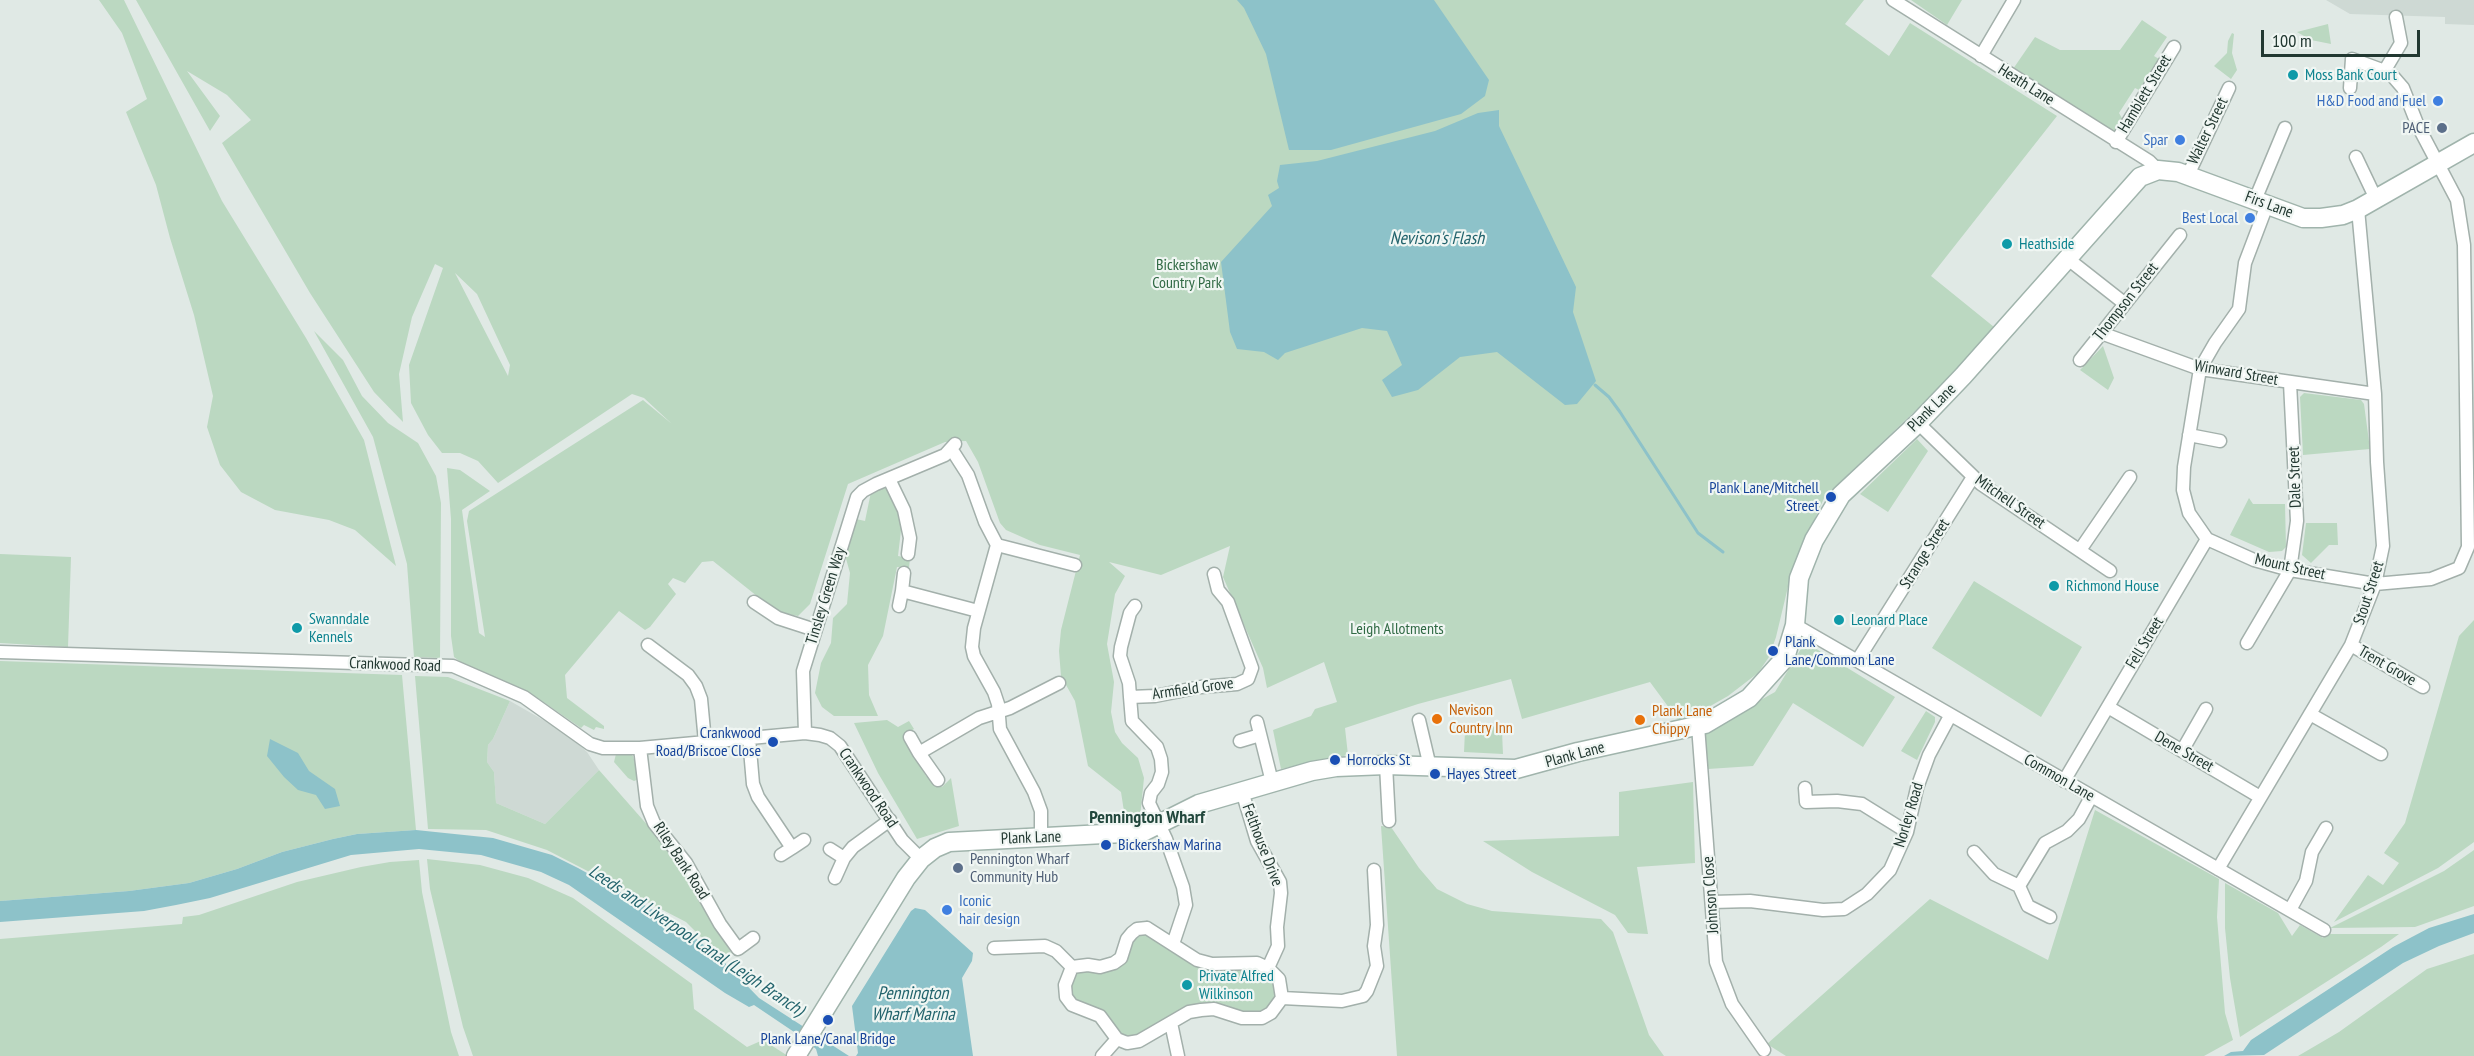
<!DOCTYPE html>
<style>
body{margin:0}
#map{position:relative;width:2474px;height:1056px;overflow:hidden;background:#e0e9e5;font-family:"PT Sans Narrow",sans-serif}
canvas{display:block}
.scale{position:absolute;left:2261px;top:30px;width:159px;height:27px;box-sizing:border-box;border:3px solid #223831;border-top:0;padding-left:8px;font-size:18px;line-height:21px;white-space:nowrap;color:#223831;-webkit-text-stroke:4px #f0f6f3;paint-order:stroke}
</style>
<div id="map">
<canvas width="2474" height="1056"></canvas>
<div class="scale">100 m</div>
</div>
<script>
const g = document.querySelector('canvas').getContext('2d');
g.lineJoin = 'round';
function paint(path, color) { g.fillStyle = color; g.fill(path, 'evenodd'); }
const toPath = rows => new Path2D(rows.map(r => 'M' + r).join(''));
function trace(path, color, width, dash) { g.strokeStyle = color; g.lineWidth = width; g.lineCap = dash ? 'butt' : 'round'; g.setLineDash(dash || []); g.stroke(path); }
function write(font, color, halo, rows, align = 'center') {
  g.font = font + ' "PT Sans Narrow",sans-serif'; g.lineWidth = 4.5; g.setLineDash([]); g.textBaseline = 'middle'; g.strokeStyle = halo; g.fillStyle = color; for (const [text, x, y, turn = 0] of rows) {
    g.save(); g.translate(x, y); g.rotate((+turn || 0) * Math.PI / 180); g.textAlign = isNaN(turn) ? turn : align; if (halo) g.strokeText(text, 0, 0); g.fillText(text, 0, 0); g.restore();
  }
}
const built = toPath([
 [2326,0,2474,0,2474,25,2445,24,2445,17,2350,14],
 [510,701,566,733,587,752,599,770,545,824,496,803,494,772,487,762,488,745,493,739]
]);
const green = toPath([
 [99,0,124,0,222,201,306,338,364,440,396,566,355,530,329,520,275,510,241,492,220,465,207,427,213,396,194,315,170,238,156,185,126,112,147,99,122,33],
 [136,0,1864,0,1845,24,1889,56,1910,23,2057,116,1931,276,1994,327,1949,379,1825,496,1792,570,1776,637,1769,657,1758,673,1728,696,1698,713,1678,720,1650,682,1522,719,1511,679,1418,704,1345,728,1348,755,1281,769,1273,730,1311,716,1315,709,1337,702,1324,662,1267,688,1263,668,1223,577,1230,546,1161,575,1109,562,1125,576,1115,594,1107,644,1114,682,1111,712,1115,732,1122,743,1138,758,1144,778,1140,817,1125,818,1121,792,1088,766,1075,701,1061,676,1059,651,1061,630,1080,555,1040,545,1006,530,1000,523,978,462,966,441,945,442,848,484,810,604,798,616,777,612,713,561,702,562,685,583,673,578,668,584,676,594,650,627,645,630,619,611,565,675,567,698,604,726,604,729,596,727,594,730,584,725,581,728,539,699,467,667,454,657,451,636,451,519,447,468,460,470,490,491,462,510,479,633,485,637,467,521,469,511,643,400,672,424,644,398,632,394,498,483,478,461,460,453,442,453,428,435,411,403,409,365,443,268,435,264,412,317,399,374,403,422,374,392,310,293,222,143,251,120,227,95,187,71,220,116,210,131],
 [455,273,477,294,510,365,508,376],
 [1911,0,1962,0,1947,25],
 [2142,20,2167,37,2154,56,2159,59,2139,90,2135,88,2119,113,2123,120,2114,134,2013,69,2035,37,2060,50,2120,50],
 [2328,24,2331,44,2311,40,2297,32],
 [2232,33,2234,34,2232,53,2237,70,2231,79,2214,66,2227,53,2228,41],
 [314,331,343,360,362,396,388,423,418,443,436,476,441,503,440,658,414,657,407,564,373,437],
 [2103,346,2114,378,2108,390,2080,370],
 [2304,393,2361,400,2364,404,2370,449,2303,455,2300,397],
 [1917,439,1928,451,1888,512,1860,494],
 [885,488,890,492,902,522,898,556,910,558,909,568,897,567,883,636,868,665,869,695,878,716,834,716,822,707,815,693,821,663,831,643,833,618,847,604,850,573,845,555,856,519,865,521,871,492],
 [2249,498,2253,504,2285,504,2286,547,2282,551,2269,552,2230,535],
 [2306,523,2337,523,2338,545,2329,545,2311,563,2302,555],
 [0,554,71,557,68,647,0,643],
 [1974,581,2082,647,2041,717,1932,648],
 [2474,620,2474,842,2438,868,2334,922,2368,875,2383,885,2399,863,2384,853,2405,823,2459,636],
 [1805,642,1895,697,1863,747,1793,703,1753,766,1708,769,1703,732,1775,692],
 [0,661,402,675,416,830,357,834,333,839,282,852,237,869,189,883,129,891,0,901],
 [415,676,448,677,510,701,493,739,488,745,487,762,494,772,496,803,545,824,599,770,650,828,677,864,732,954,725,961,686,922,547,850,486,830,428,829],
 [1926,711,1935,717,1935,722,1917,760,1901,751],
 [887,720,898,727,909,721,914,729,903,736,926,776,942,787,951,778,959,826,917,839,878,773,854,723],
 [1483,725,1500,727,1502,732,1503,754,1464,752,1465,731],
 [629,753,633,756,638,774,639,779,634,781,628,778,614,762,616,754],
 [1693,782,1695,863,1637,867,1648,934,1628,933,1615,915,1532,872,1483,841,1619,836,1619,792],
 [2095,810,2219,879,2217,917,2225,1013,2233,1040,2204,1056,1786,1056,1767,1044,1930,899,2048,960],
 [1381,826,1391,827,1419,868,1437,889,1467,904,1492,911,1601,919,1613,932,1649,1035,1664,1056,1397,1056],
 [2474,850,2474,906,2415,927,2330,928,2444,871],
 [427,859,480,865,528,878,573,898,692,984,694,1009,747,1047,763,1040,788,1056,473,1056,463,1027,430,889],
 [419,860,422,892,451,1032,459,1056,0,1056,0,939,182,924,183,917,199,915,297,882,361,867,390,862],
 [2225,883,2278,913,2292,936,2300,925,2323,938,2326,934,2399,934,2381,947,2240,1037,2230,978,2225,928],
 [1145,933,1211,969,1254,968,1263,970,1274,980,1276,996,1274,1000,1261,1013,1248,1014,1218,1004,1137,1037,1124,1036,1106,1016,1077,1003,1071,994,1070,983,1075,974,1081,971,1104,972,1116,968,1130,943,1138,934],
 [2474,954,2474,1056,2298,1056,2339,1032,2427,969]
]);
const water = toPath([
 [1237,0,1434,0,1489,80,1485,96,1461,114,1331,150,1289,150,1266,54,1244,8],
 [1499,110,1499,126,1576,287,1573,312,1596,381,1577,404,1565,405,1497,352,1460,357,1418,390,1392,397,1382,380,1402,365,1387,331,1362,328,1285,353,1278,360,1264,352,1237,349,1230,332,1221,262,1272,206,1268,195,1279,188,1277,181,1280,165,1317,161,1435,131,1478,113],
 [270,739,298,753,309,771,335,789,340,806,325,809,316,795,298,790,284,777,267,756],
 [416,830,493,838,552,855,578,868,680,925,724,962,759,998,849,1056,818,1056,816,1049,800,1036,754,1005,749,1007,725,993,569,885,541,872,481,855,419,849,351,855,210,898,176,905,144,911,0,922,0,901,129,891,189,883,237,869,282,852,333,839,357,834],
 [915,908,925,910,973,953,972,961,962,978,973,1056,856,1056,858,1053,852,1006,911,911],
 [2474,914,2474,933,2439,946,2403,963,2264,1055,2224,1056,2231,1052,2243,1051,2251,1040,2393,947,2429,928]
]);
const stream = toPath([
 [1595,385,1609,397,1620,412,1698,533,1723,552]
]);
const street = toPath([
 [1893,0,2149,161,2158,170],
 [1981,56,2014,0],
 [2385,70,2401,43,2396,17],
 [2116,142,2174,47],
 [2356,157,2376,199],
 [2188,175,2229,88],
 [2255,200,2285,128],
 [2068,259,2124,303],
 [2101,333,2200,369,2375,394],
 [2080,360,2180,235],
 [1918,423,1981,484,2110,571],
 [2189,435,2220,441],
 [952,450,968,475,985,522,997,545,1075,565],
 [889,479,904,510,910,538,908,554],
 [2207,539,2254,560,2290,570,2375,584,2431,579,2459,568,2468,547,2464,245,2457,200,2418,126,2403,88,2390,73,2352,59,2350,88],
 [2207,539,2189,513,2183,490,2184,467,2200,369,2215,343,2239,309,2245,263,2267,205],
 [997,545,974,628,972,647,974,656,994,692,998,704,1000,729,1034,792,1041,811,1041,838],
 [2080,550,2130,477],
 [904,573,902,591,978,611],
 [754,602,778,618,815,630],
 [899,606,902,591],
 [1795,625,2324,930],
 [2247,643,2290,570,2297,521,2290,383],
 [648,645,688,675,696,686,701,699,705,742],
 [2351,645,2423,687],
 [0,652,453,666,524,697,590,744,603,748,640,748,805,733,820,735,830,738,840,746,902,840,921,859],
 [1857,661,1973,477],
 [1130,697,1129,683,1120,656,1121,647,1130,613,1135,606],
 [2108,707,2260,797],
 [2310,714,2381,754],
 [1419,720,1430,767],
 [1257,722,1272,782],
 [1698,726,1716,962,1732,1004,1764,1050],
 [805,733,803,671,857,497,863,491,876,484,945,455,955,444],
 [910,737,919,753],
 [749,738,753,784,758,797,792,848,804,840],
 [1240,741,1260,735],
 [640,748,647,806,654,823,686,863,720,924,738,949,753,938],
 [2182,751,2206,709],
 [1386,765,1389,821],
 [938,780,919,753,979,718,1010,708,1059,683],
 [2064,781,2207,539],
 [1805,788,1806,802,1837,801,1862,804,1907,832],
 [1242,791,1257,841,1280,882,1281,893,1277,927,1278,946,1268,968],
 [830,849,844,858],
 [1974,852,1994,874,2019,886,2028,906,2050,917],
 [781,855,792,848],
 [2218,869,2351,645,2375,584,2383,546,2377,462,2375,394,2358,209],
 [835,878,844,858,853,847,890,820],
 [2019,886,2045,843,2067,831,2079,819,2091,797],
 [1712,902,1750,901,1823,910,1844,909,1867,894,1890,870,1907,832,1917,788,1929,755,1950,716],
 [2290,910,2306,881,2312,852,2326,828],
 [1147,928,1197,960,1212,964,1257,963,1268,968,1279,979,1282,998,1271,1013,1262,1018,1242,1018,1214,1009,1201,1010,1189,1012,1139,1041,1127,1043,1117,1039,1100,1016,1072,1005,1066,997,1065,985,1072,967,1088,965,1100,967,1114,963,1121,958,1127,939,1132,933,1137,929,1147,928],
 [1173,944,1186,905,1183,887,1166,839,1149,803,1151,793,1158,784,1162,772,1161,759,1157,747,1132,721,1130,697,1155,696,1201,687,1237,684,1248,679,1252,668,1228,602,1218,590,1214,574],
 [994,948,1045,946,1056,951,1072,967],
 [1282,998,1342,1001,1363,996,1367,991,1377,966,1374,946,1377,925,1374,870],
 [1171,1023,1178,1056],
 [1102,1056,1117,1039]
]);
const secondary = toPath([
 [796,1056,906,878,921,859,935,848,949,842,1143,832,1199,804,1312,771,1336,767,1386,765,1516,769,1578,752,1705,724,1749,698,1785,658,1795,625,1799,578,1814,540,1841,495,1918,423,1963,376,2140,177,2158,170,2178,172,2303,218,2321,218,2343,215,2358,209,2474,143]
]);
const markers = [
 [2293,75,6,"#0f9aa8"],
 [2438,101,6,"#3f7fe0"],
 [2442,128,6,"#5c6f8a"],
 [2180,140,6,"#3f7fe0"],
 [2250,218,6,"#3f7fe0"],
 [2007,244,6,"#0f9aa8"],
 [1831,497,6,"#1a4fb4"],
 [2054,586,6,"#0f9aa8"],
 [1839,620,6,"#0f9aa8"],
 [297,628,6,"#0f9aa8"],
 [1773,651,6,"#1a4fb4"],
 [1437,719,6,"#e8710a"],
 [1640,720,6,"#e8710a"],
 [773,742,6,"#1a4fb4"],
 [1335,760,6,"#1a4fb4"],
 [1435,774,6,"#1a4fb4"],
 [1106,845,6,"#1a4fb4"],
 [958,868,6,"#5c6f8a"],
 [947,910,6,"#3f7fe0"],
 [1187,985,6,"#0f9aa8"],
 [828,1020,6,"#1a4fb4"]
];
const cultureNames = [
 ["Moss Bank Court",2305,75],
 ["Heathside",2019,244],
 ["Richmond House",2066,586],
 ["Swanndale",309,619],
 ["Kennels",309,637],
 ["Leonard Place",1851,620],
 ["Private Alfred",1199,976],
 ["Wilkinson",1199,994]
];
const streetNames = [
 ["Heath Lane",2026,85,32],
 ["Hamblett Street",2145,94,-59],
 ["Walter Street",2208,131,-64],
 ["Firs Lane",2269,205,20],
 ["Thompson Street",2126,302,-52],
 ["Winward Street",2236,373,10],
 ["Plank Lane",1932,408,-45],
 ["Dale Street",2295,477,-92],
 ["Mitchell Street",2010,502,35],
 ["Strange Street",1925,554,-58],
 ["Mount Street",2290,567,13],
 ["Stout Street",2369,593,-72],
 ["Tinsley Green Way",826,596,-73],
 ["Fell Street",2145,643,-59],
 ["Crankwood Road",395,665,2],
 ["Trent Grove",2387,666,30],
 ["Armfield Grove",1193,689,-8],
 ["Dene Street",2184,752,30],
 ["Plank Lane",1575,755,-15],
 ["Common Lane",2059,778,30],
 ["Crankwood Road",868,788,56],
 ["Norley Road",1909,815,-73],
 ["Plank Lane",1031,838,-2],
 ["Felthouse Drive",1262,845,69],
 ["Riley Bank Road",681,861,57],
 ["Johnson Close",1711,895,-94]
];
const shopNames = [
 ["H&D Food and Fuel",2426,101],
 ["Spar",2168,140],
 ["Best Local",2238,218],
 ["Iconic",959,901,"left"],
 ["hair design",959,919,"left"]
];
const serviceNames = [
 ["PACE",2430,128],
 ["Pennington Wharf",970,859,"left"],
 ["Community Hub",970,877,"left"]
];
const parkNames = [
 ["Bickershaw",1187,265],
 ["Country Park",1187,283],
 ["Leigh Allotments",1397,629]
];
const transitNames = [
 ["Plank Lane/Mitchell",1819,488,"right"],
 ["Street",1819,506,"right"],
 ["Plank",1785,642],
 ["Lane/Common Lane",1785,660],
 ["Crankwood",761,733,"right"],
 ["Road/Briscoe Close",761,751,"right"],
 ["Horrocks St",1347,760],
 ["Hayes Street",1447,774],
 ["Bickershaw Marina",1118,845],
 ["Plank Lane/Canal Bridge",828,1039,"center"]
];
const foodNames = [
 ["Nevison",1449,710],
 ["Country Inn",1449,728],
 ["Plank Lane",1652,711],
 ["Chippy",1652,729]
];
const waterNames = [
 ["Nevison's Flash",1437,239],
 ["Leeds and Liverpool Canal (Leigh Branch)",696,941,34],
 ["Pennington",913,994],
 ["Wharf Marina",913,1015]
];
const neighbourhoodNames = [
 ["Pennington Wharf",1147,818]
];
paint(built, '#ced9d4');
paint(green, '#bbd8c1');
paint(water, '#8dc2c9');
trace(stream, '#8dc2c9', 3);
trace(street, '#a3b0ab', 15);
trace(secondary, '#a0b4ac', 21);
trace(street, '#fff', 12);
trace(secondary, '#fff', 18);
for (const [x, y, r, color] of markers) { const dot = new Path2D(); dot.arc(x, y, r, 0, 2 * Math.PI); g.fillStyle = color; g.fill(dot); trace(dot, '#f0f6f3', 2); }
write('16px', '#0d838f', '#f0f6f3', cultureNames, 'left');
write('16px', '#223831', '#f0f6f3', streetNames);
write('16px', '#366cbe', '#f0f6f3', shopNames, 'right');
write('16px', '#4e5e75', '#f0f6f3', serviceNames, 'right');
write('16px', '#316a45', '#f0f6f3', parkNames);
write('16px', '#164399', '#f0f6f3', transitNames, 'left');
write('16px', '#c56008', '#f0f6f3', foodNames, 'left');
write('italic 18px', '#23646d', '#f0f6f3', waterNames);
write('bold 18px', '#21473c', '#f0f6f3', neighbourhoodNames);
</script>
